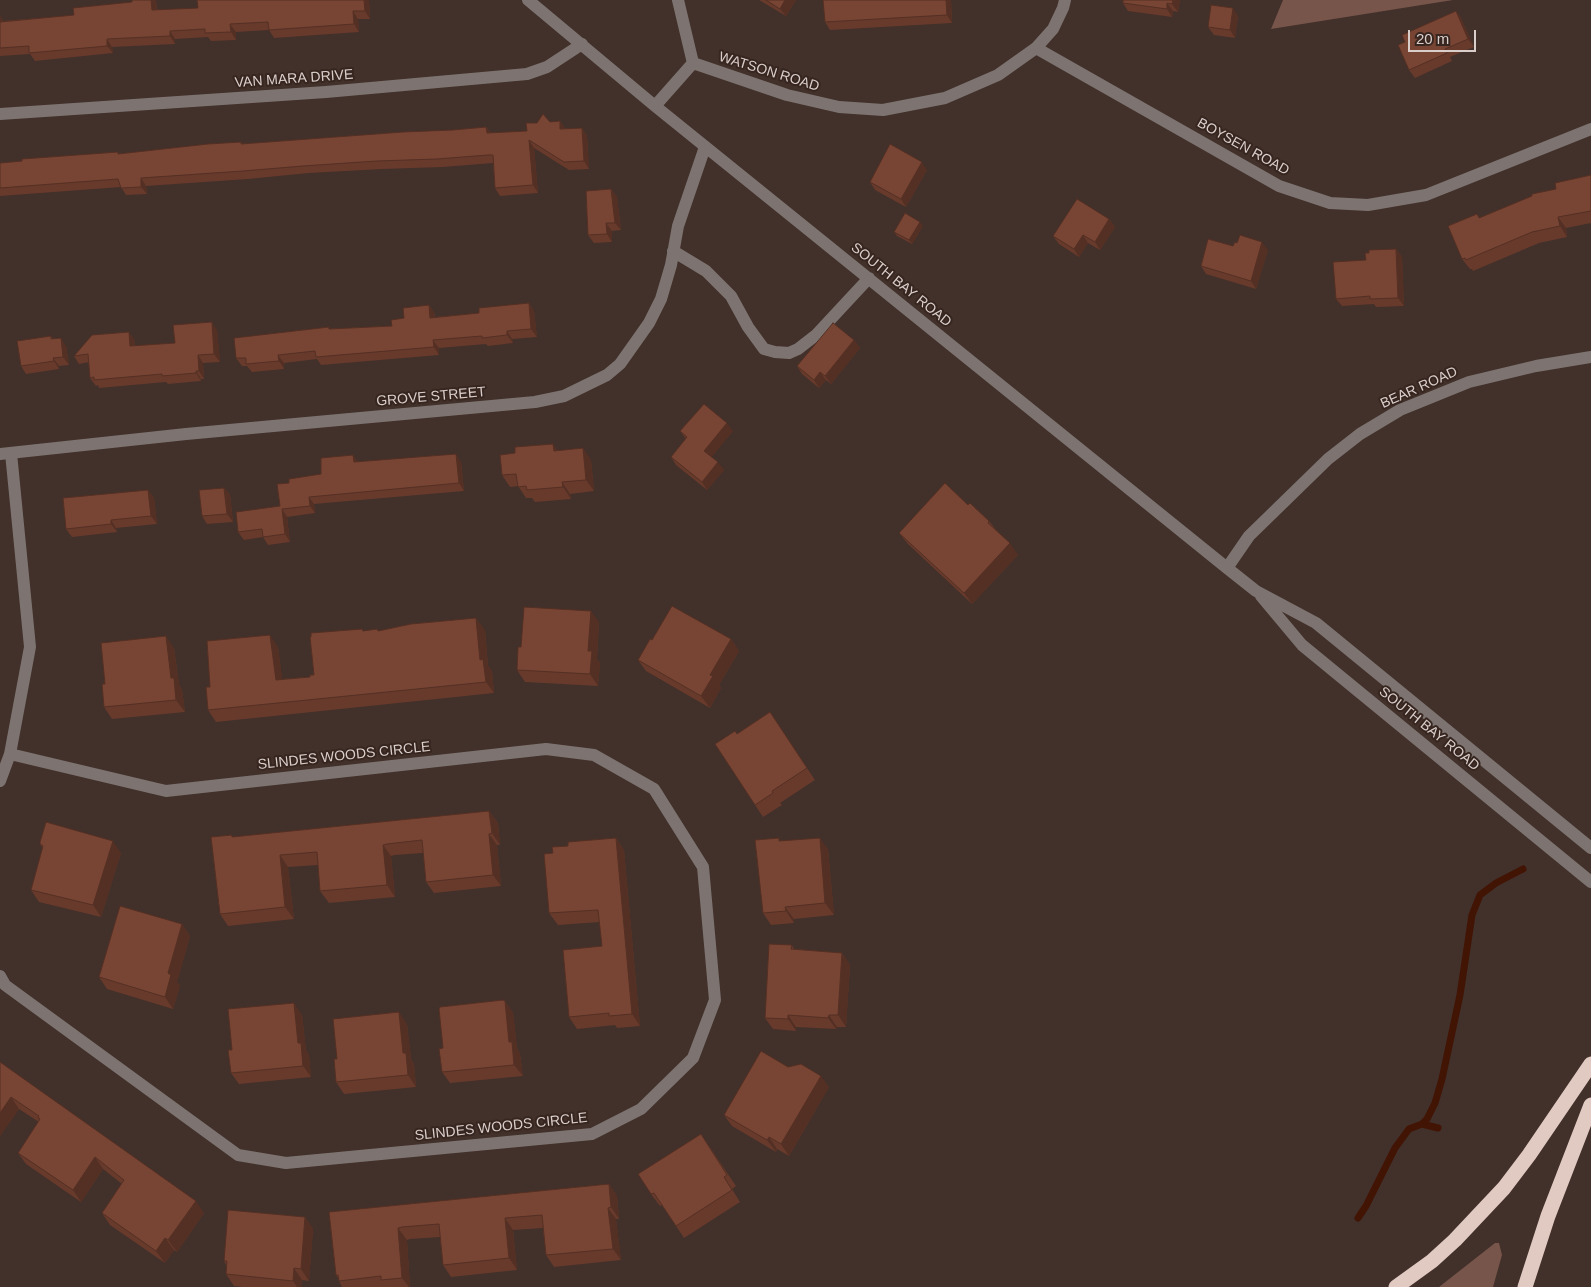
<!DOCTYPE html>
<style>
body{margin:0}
#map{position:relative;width:1591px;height:1287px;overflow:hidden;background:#42302a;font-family:Arial,sans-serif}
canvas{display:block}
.scale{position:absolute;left:1408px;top:30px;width:68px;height:22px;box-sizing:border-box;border:2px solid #dacecb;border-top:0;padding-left:6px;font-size:15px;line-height:18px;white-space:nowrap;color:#dacecb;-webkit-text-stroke:4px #372620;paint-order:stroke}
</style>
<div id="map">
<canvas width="1591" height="1287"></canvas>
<div class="scale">20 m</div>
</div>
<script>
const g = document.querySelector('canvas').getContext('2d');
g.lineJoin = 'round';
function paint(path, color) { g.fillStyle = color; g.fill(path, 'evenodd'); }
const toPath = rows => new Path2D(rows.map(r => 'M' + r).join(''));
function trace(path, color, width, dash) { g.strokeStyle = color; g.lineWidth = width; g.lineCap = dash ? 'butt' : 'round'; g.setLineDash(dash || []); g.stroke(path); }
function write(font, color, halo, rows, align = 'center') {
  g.font = font + ' Arial,sans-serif'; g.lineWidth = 4; g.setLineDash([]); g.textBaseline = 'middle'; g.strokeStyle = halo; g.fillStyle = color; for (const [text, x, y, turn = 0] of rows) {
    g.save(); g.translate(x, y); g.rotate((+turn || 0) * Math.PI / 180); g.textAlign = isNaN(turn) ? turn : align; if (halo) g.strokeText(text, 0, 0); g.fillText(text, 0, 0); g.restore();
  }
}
const green = toPath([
 [1283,0,1453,0,1271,29],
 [1495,1243,1499,1243,1502,1255,1493,1287,1439,1287]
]);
const stream = toPath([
 [1422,1124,1438,1128],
 [1358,1218,1366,1206,1395,1148,1409,1129,1422,1124,1427,1119,1435,1103,1442,1079,1460,995,1472,915,1480,895,1496,883,1523,869]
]);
const minor = toPath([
 [528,0,655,106,1227,568,1256,591,1316,623,1591,848],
 [1036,48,1279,186,1330,203,1368,205,1426,195,1591,129],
 [693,63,787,95,839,107,883,110,945,98,998,75,1036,48,1053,29,1063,8,1065,0],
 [655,106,693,63,678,0],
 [0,114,326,92,527,74,547,67,582,44],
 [673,251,706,271,731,296,748,327,764,349,775,352,789,353,798,349,816,335,869,278],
 [0,454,186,434,535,402,564,396,607,375,620,364,649,323,661,299,671,265,678,226,705,147],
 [1227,568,1249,536,1328,459,1360,434,1400,410,1469,382,1536,366,1591,357],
 [1261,596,1302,645,1591,882],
 [0,781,10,754,30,647,11,453],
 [0,976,5,985,238,1155,286,1163,592,1134,641,1109,693,1058,715,1000,703,867,654,789,594,755,546,749,166,791,10,754]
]);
const highway = toPath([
 [1396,1287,1432,1261,1455,1240,1504,1188,1529,1155,1591,1064],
 [1525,1287,1548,1216,1591,1105]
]);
const wall = toPath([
 [132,0,156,0,157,10,369,0,370,19,358,19,359,32,274,38,269,30,236,32,236,40,211,41,208,37,175,39,175,44,112,47,113,53,35,61,30,54,0,56,0,16,3,21,74,15,132,2],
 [759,0,796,0,786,16],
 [951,0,952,23,830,30,825,22],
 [1180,0,1178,12,1173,11,1172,17,1128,11,1123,3],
 [1456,11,1461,18,1474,47,1450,57,1452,61,1415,78,1409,70,1405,42],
 [1238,16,1235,38,1214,35,1208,27],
 [560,121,565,129,582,128,587,136,589,169,569,170,534,148,538,193,500,196,495,188,493,163,443,167,382,169,309,173,248,179,146,186,147,194,126,195,121,187,0,196,0,163,120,154,241,142,242,144,453,130,486,127,491,133,527,131,550,122],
 [927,170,906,207,875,190,870,182],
 [1591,175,1591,223,1566,228,1567,237,1539,243,1473,271,1472,269,1470,269,1462,259,1477,214,1480,218,1532,196,1556,189],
 [611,189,617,197,621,230,612,231,612,242,594,243,588,235],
 [1109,219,1115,227,1100,250,1088,243,1079,257,1059,244,1053,236],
 [923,226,912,244,897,236,894,232],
 [1396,249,1402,257,1404,306,1376,307,1374,304,1342,306,1336,299,1366,260],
 [1268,250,1256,289,1206,274,1201,266],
 [529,303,534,311,537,337,512,339,513,343,488,346,486,344,439,348,439,355,321,365,317,359,284,363,284,369,252,372,247,366,242,366,236,358,330,329,392,326,429,305,434,313,435,317,479,313],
 [217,330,220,362,203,363,204,379,201,379,201,381,168,384,166,382,99,388,98,385,96,386,90,378,89,362,79,364,74,356,134,339,135,346,175,343],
 [51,336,53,339,66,346,69,365,59,366,59,369,26,374,21,366],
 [854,340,860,348,831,384,826,380,819,388,802,374,797,366],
 [680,431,733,431,711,457,724,470,707,490,676,465,671,457,686,439],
 [558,450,591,460,594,491,570,494,571,499,535,502,532,498,526,498,518,486,510,487,502,475],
 [358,462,461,462,464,491,314,504,315,513,287,517,290,542,268,545,263,537,244,540,238,532,280,506,289,483,321,474],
 [224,488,230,495,233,522,207,524,202,516],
 [148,490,154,498,157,524,116,528,117,532,72,537,66,529],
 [968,505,989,521,996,530,1018,555,972,604,908,544,899,533],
 [599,622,597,659,600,663,598,686,525,682,517,670,521,647],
 [485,630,488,666,492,671,494,693,216,722,208,710,210,687,278,647,282,679,310,677,364,631],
 [731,639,739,651,719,685,721,688,710,708,646,671,638,660,652,640],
 [174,648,179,684,182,690,185,712,112,719,104,707,105,684],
 [770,712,815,780,780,803,782,805,763,817,755,805,737,734],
 [489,811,498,823,500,845,497,845,501,886,434,893,426,882,423,853,395,855,391,856,395,897,329,903,320,891,318,865,288,867,294,919,228,926,220,914,234,837],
 [616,838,624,850,640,1026,617,1028,615,1025,577,1029,569,1017,602,946,600,922,558,925,549,913,553,853,568,846],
 [781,841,828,849,834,915,794,919,794,923,771,925,763,913],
 [40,844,121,853,101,917,39,902,31,890,43,849],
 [182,924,190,936,177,982,180,986,173,1009,107,989,99,977],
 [792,945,794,949,842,953,850,965,846,1027,837,1027,836,1029,796,1027,796,1031,773,1029,765,1018],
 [505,1001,513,1013,517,1048,520,1054,523,1076,450,1083,442,1072],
 [302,1015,306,1050,309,1055,311,1077,239,1084,231,1073,232,1050],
 [407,1024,411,1059,414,1064,416,1087,344,1094,336,1082,337,1059],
 [0,1062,204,1213,177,1252,174,1250,165,1263,110,1225,102,1213,122,1184,103,1169,81,1202,26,1164,18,1153,39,1122,19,1109,0,1136],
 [788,1067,829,1087,789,1156,777,1149,776,1152,732,1126,724,1115],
 [709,1146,736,1186,732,1189,740,1202,684,1238,662,1205,660,1206,651,1194],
 [609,1184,617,1196,619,1219,616,1219,621,1260,554,1267,546,1255,543,1228,513,1230,517,1270,451,1277,443,1265,440,1237,410,1239,407,1240,410,1287,342,1287,339,1281,338,1278,336,1275,329,1212],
 [305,1217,313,1229,309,1281,302,1280,301,1287,243,1287,234,1286,226,1274,226,1265,224,1261]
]);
const shadedWall = toPath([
 [151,0,156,0,157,18,152,10],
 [364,0,369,0,370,19,365,11],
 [785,0,796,0,786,16,780,9],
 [946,0,951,0,952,23,947,15],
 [1173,0,1180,0,1178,12,1172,4],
 [1167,3,1173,11,1172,17,1167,9],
 [1233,8,1238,16,1235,38,1230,30],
 [353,11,358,19,359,32,354,24],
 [1456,11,1461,18,1474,47,1468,39],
 [0,16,3,20,4,30,0,24],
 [230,24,236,32,236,40,231,32],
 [170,31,175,39,175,44,170,36],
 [107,39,112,47,113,53,107,46],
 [560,121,565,129,560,129],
 [486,127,492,134,487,133],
 [582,128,587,136,589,169,584,161],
 [529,140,534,148,538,193,533,185],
 [922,162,927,170,906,207,901,199],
 [141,178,146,186,147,194,141,187],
 [611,189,617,197,621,230,615,223],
 [1558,217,1566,228,1567,237,1560,226],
 [1109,219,1115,227,1100,250,1095,242],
 [920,222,923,226,912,244,909,240],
 [606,223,612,231,612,242,607,234],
 [1083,235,1088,243,1079,257,1074,249],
 [1262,242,1268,250,1256,289,1251,281],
 [1396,249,1402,257,1404,306,1398,298],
 [529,303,534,311,537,337,531,329],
 [429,305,434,313,436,326,430,318],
 [212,322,217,330,220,362,214,354],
 [507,331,512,339,513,343,507,335],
 [129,332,134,339,136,354,130,346],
 [61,338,66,346,69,365,63,357],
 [433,340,439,348,439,355,434,347],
 [854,340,860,348,831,384,825,376],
 [198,355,203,363,204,379,199,371],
 [278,355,284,363,284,369,279,361],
 [53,358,59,366,59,369,54,361],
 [196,371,201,379,201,381,196,373],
 [820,372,826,380,819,388,814,380],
 [727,423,733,431,710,459,704,451],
 [553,444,561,455,554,451],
 [583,448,591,460,594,491,586,480],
 [456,454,461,462,464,491,459,483],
 [353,455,359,463,354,462],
 [718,462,724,470,707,490,702,482],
 [562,482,570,494,571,499,563,487],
 [224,488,230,495,233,522,227,514],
 [148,490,154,498,157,524,151,516],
 [309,497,314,504,315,513,310,506],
 [282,509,287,517,290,542,285,534],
 [111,520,116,528,117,532,111,524],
 [1010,543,1018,555,972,604,964,593],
 [591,611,599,622,597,659,600,663,598,686,590,674,588,651],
 [476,618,485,630,488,666,492,671,494,693,486,682,480,660],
 [270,635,278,647,284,692,276,680],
 [166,636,174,648,179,684,182,690,185,712,176,700,171,678],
 [731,639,739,651,719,685,721,688,710,708,701,696,710,675],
 [489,811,498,823,500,845,492,833],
 [489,834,497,845,501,886,493,875],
 [616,838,624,850,640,1026,632,1014],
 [820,838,828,849,834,915,825,903],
 [113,841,121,853,101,917,93,905],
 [383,845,391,856,395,897,387,885],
 [280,855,288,867,294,919,285,907],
 [785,907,794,919,794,923,786,911],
 [182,924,190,936,177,982,180,986,173,1009,165,997,168,973],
 [842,953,850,965,846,1027,838,1015],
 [505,1001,513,1013,517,1048,520,1054,523,1076,514,1065,509,1042],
 [294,1003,302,1015,306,1050,309,1055,311,1077,303,1066,298,1043],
 [399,1012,407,1024,411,1059,414,1064,416,1087,408,1075,403,1053],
 [788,1015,796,1027,796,1031,788,1019],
 [829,1015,837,1027,836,1029,828,1018],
 [821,1076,829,1087,789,1156,781,1144],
 [11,1097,19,1109,0,1136,0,1113],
 [769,1137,777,1149,776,1152,767,1140],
 [95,1157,103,1169,81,1202,73,1190],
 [609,1184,617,1196,619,1219,611,1207],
 [196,1201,204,1213,177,1252,168,1240],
 [608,1208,616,1219,621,1260,613,1249],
 [305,1217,313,1229,309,1281,301,1269],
 [505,1218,513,1230,517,1270,509,1258],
 [398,1228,407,1240,410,1287,409,1287,402,1278],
 [165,1238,174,1250,165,1263,156,1251],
 [294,1268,302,1280,301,1287,297,1287,293,1281]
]);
const building = toPath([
 [132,0,151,0,152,10,198,8,197,0,364,0,365,11,353,11,354,24,269,30,268,22,230,24,231,32,205,33,205,29,170,31,170,36,107,39,107,46,29,53,29,46,0,48,0,22,74,15,73,8,132,2,132,0],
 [766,0,785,0,780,9,766,0],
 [823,0,946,0,947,15,825,22,823,0],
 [1123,0,1173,0,1172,4,1167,3,1167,9,1123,3,1123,0],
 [1211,5,1233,8,1230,30,1208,27,1211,5],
 [1456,11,1468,39,1445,49,1447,53,1409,70,1398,45,1405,42,1402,35,1456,11],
 [543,114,550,122,560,121,560,129,582,128,584,161,564,162,529,140,533,185,495,188,493,155,488,155,437,159,377,161,303,166,243,171,141,178,141,187,121,188,118,179,0,188,0,163,22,161,22,159,118,152,118,154,208,144,241,142,241,144,403,132,453,130,486,127,487,133,527,131,526,123,537,123,543,114],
 [890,144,922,162,901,199,870,182,890,144],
 [1591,175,1591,211,1558,217,1560,226,1532,232,1466,260,1465,258,1462,259,1448,226,1477,214,1479,218,1532,196,1532,194,1556,189,1555,183,1591,175],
 [611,189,615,223,606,223,607,234,588,235,586,191,611,189],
 [1077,199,1109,219,1095,242,1083,235,1074,249,1053,236,1077,199],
 [905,213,920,222,909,240,894,232,905,213],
 [1240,235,1262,242,1251,281,1201,266,1208,239,1233,246,1235,242,1237,243,1240,235],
 [1396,249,1398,298,1370,299,1370,296,1336,299,1333,262,1366,260,1365,253,1369,253,1369,250,1396,249],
 [529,303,531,329,507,331,507,335,482,338,482,336,433,340,434,347,316,357,315,351,278,355,279,361,246,364,246,358,236,358,234,338,329,327,329,329,392,326,391,320,404,318,403,308,429,305,430,318,479,313,479,308,529,303],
 [212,322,214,354,198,355,199,371,196,371,196,373,162,376,162,374,94,380,94,377,90,378,88,354,74,356,92,335,129,332,130,346,175,343,173,325,212,322],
 [833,323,854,340,825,376,820,372,814,380,797,366,833,323],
 [51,336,51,339,61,338,63,357,53,358,54,361,21,366,17,341,51,336],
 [704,404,727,423,704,451,718,462,702,482,671,457,687,437,680,431,704,404],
 [553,444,554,451,583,448,586,480,562,482,563,487,527,490,526,486,518,487,516,474,502,475,500,455,515,453,515,447,553,444],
 [456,454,459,483,309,497,310,506,282,509,285,534,263,537,262,529,238,532,236,512,280,506,277,484,289,483,289,479,321,474,321,458,353,455,354,462,456,454],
 [945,483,968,505,970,503,989,521,988,523,1010,543,964,593,899,533,945,483],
 [224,488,227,514,202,516,199,490,224,488],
 [148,490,151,516,111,520,111,524,66,529,63,498,148,490],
 [672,606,731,639,710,675,713,676,701,696,638,660,650,639,652,640,672,606],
 [524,607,591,611,588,651,592,651,590,674,517,670,518,647,521,647,524,607],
 [476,618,480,660,483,659,486,682,208,710,206,687,210,687,207,641,270,635,276,680,310,677,310,675,314,675,310,637,311,637,311,633,362,629,363,631,377,629,378,631,411,624,476,618],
 [166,636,171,678,174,678,176,700,104,707,102,684,105,684,101,643,166,636],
 [770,712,807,768,772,791,773,793,755,805,715,744,735,731,737,734,770,712],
 [489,811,492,833,489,834,493,875,426,882,422,840,387,844,383,845,387,885,320,891,317,852,280,855,285,907,220,914,211,837,232,835,232,837,489,811],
 [46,822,113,841,93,905,31,890,43,846,40,844,40,842,46,822],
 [616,838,632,1014,609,1016,609,1013,569,1017,563,950,602,946,598,910,549,913,544,854,553,853,552,847,568,846,568,842,616,838],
 [779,838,779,841,820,838,825,903,785,907,786,911,763,913,755,840,779,838],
 [120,906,182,924,168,973,171,975,165,997,99,977,120,906],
 [769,944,792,945,791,949,842,953,838,1015,829,1015,828,1018,788,1015,788,1019,765,1018,769,944],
 [503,1000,505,1001,509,1042,512,1042,514,1065,442,1072,439,1049,443,1048,439,1009,440,1007,503,1000],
 [294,1003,298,1043,301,1043,303,1066,231,1073,228,1050,232,1050,228,1009,294,1003],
 [399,1012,403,1053,406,1053,408,1075,336,1082,334,1059,337,1059,333,1019,399,1012],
 [761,1051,788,1067,801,1064,821,1076,781,1144,769,1137,767,1140,724,1115,761,1051],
 [0,1062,196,1201,168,1240,165,1238,156,1251,102,1213,124,1180,95,1157,73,1190,18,1153,40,1119,38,1118,39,1116,11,1097,0,1113,0,1062],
 [701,1134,727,1175,724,1177,732,1190,676,1226,654,1193,651,1194,638,1174,701,1134],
 [609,1184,611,1207,608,1208,613,1249,546,1255,542,1215,505,1218,509,1258,443,1265,439,1224,402,1227,398,1228,402,1278,381,1280,381,1276,339,1281,338,1275,336,1275,329,1212,609,1184],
 [228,1210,305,1217,301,1269,294,1268,293,1281,226,1274,227,1261,224,1261,228,1210]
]);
const streetNames = [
 ["WATSON ROAD",769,72,17],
 ["VAN MARA DRIVE",294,79,-4],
 ["BOYSEN ROAD",1243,147,29],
 ["SOUTH BAY ROAD",901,285,39],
 ["BEAR ROAD",1419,388,-24],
 ["GROVE STREET",431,397,-5],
 ["SOUTH BAY ROAD",1429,729,39],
 ["SLINDES WOODS CIRCLE",344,756,-6],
 ["SLINDES WOODS CIRCLE",501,1127,-6]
];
paint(green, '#77554a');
trace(stream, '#421404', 7);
trace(minor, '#7d7471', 12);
trace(highway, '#e1cac2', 15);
paint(wall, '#673a2c');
paint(shadedWall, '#543024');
paint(building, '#784433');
trace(building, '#543024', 1);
write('14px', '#dacecb', '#372620', streetNames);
</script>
